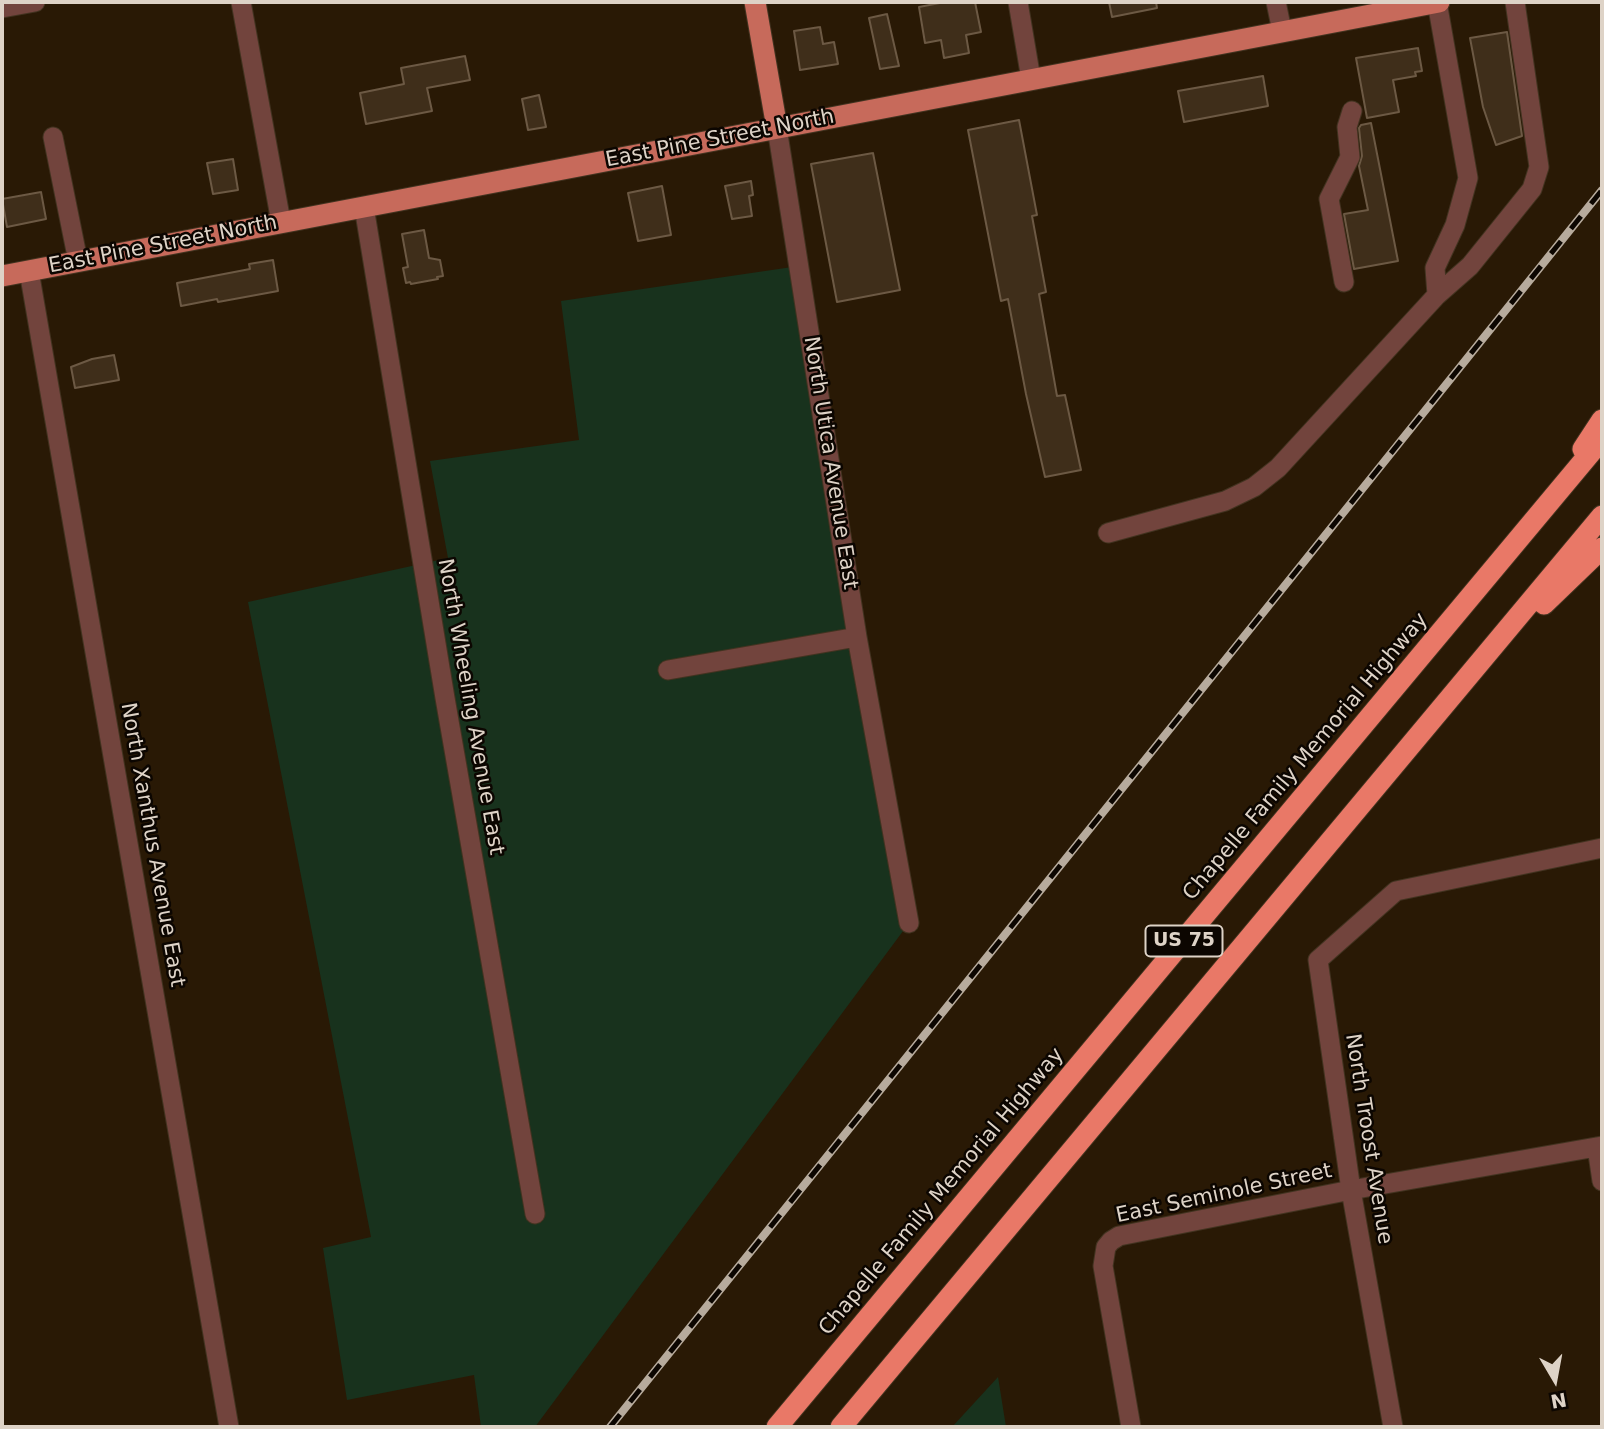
<!DOCTYPE html>
<style>
body{margin:0}
#map{position:relative;width:1604px;height:1429px;overflow:hidden;background:#291905;font-family:"DejaVu Sans",sans-serif}
canvas{display:block}
.frame{position:absolute;inset:0;border:4px solid #ded3c7;pointer-events:none}
.north{position:absolute;left:1520px;top:1345px;width:70px;height:70px;-webkit-text-stroke:5px #0c0601;paint-order:stroke;rotate:170deg;font-size:19px;font-weight:700;line-height:28px;text-align:center;color:#ded3c7}
.north::after{content:'';display:block;margin:auto;width:24px;height:32px;background:#ded3c7;clip-path:polygon(50% 0,100% 100%,50% 72%,0 100%)}
</style>
<div id="map">
<canvas width="1604" height="1429"></canvas>
<div class="frame"></div>
<div class="north">N</div>
</div>
<script>
const g = document.querySelector('canvas').getContext('2d');
g.lineJoin = 'round';
function paint(path, color) { g.fillStyle = color; g.fill(path, 'evenodd'); }
const toPath = rows => new Path2D(rows.map(r => 'M' + r).join(''));
function trace(path, color, width, dash) { g.strokeStyle = color; g.lineWidth = width; g.lineCap = dash ? 'butt' : 'round'; g.setLineDash(dash || []); g.stroke(path); }
function write(font, color, halo, rows, align = 'center') {
  g.font = font + ' "DejaVu Sans",sans-serif'; g.lineWidth = 5; g.setLineDash([]); g.textBaseline = 'middle'; g.strokeStyle = halo; g.fillStyle = color; for (const [text, x, y, turn = 0] of rows) {
    g.save(); g.translate(x, y); g.rotate((+turn || 0) * Math.PI / 180); g.textAlign = isNaN(turn) ? turn : align; if (halo) g.strokeText(text, 0, 0); g.fillText(text, 0, 0); g.restore();
  }
}
const green = toPath([
 [799,266,909,923,535,1427,481,1427,474,1375,347,1400,323,1248,371,1237,248,602,448,558,430,461,579,440,561,301],
 [998,1377,1006,1427,952,1427]
]);
const building = toPath([
 [945,2,975,2,981,32,966,35,969,53,944,58,941,40,925,43,919,7,945,2],
 [1109,2,1156,2,1157,8,1112,17,1109,2],
 [887,14,899,66,880,69,869,18,887,14],
 [820,27,823,44,834,42,838,64,800,70,794,31,820,27],
 [1507,32,1522,136,1496,145,1483,107,1470,38,1507,32],
 [1418,48,1422,71,1415,72,1416,76,1393,80,1399,112,1367,118,1356,58,1418,48],
 [465,56,470,80,427,88,432,111,366,124,360,93,404,84,401,68,465,56],
 [1263,76,1268,106,1184,122,1178,91,1263,76],
 [539,95,546,127,528,130,522,99,539,95],
 [1019,120,1037,215,1032,216,1046,292,1039,294,1057,396,1065,395,1081,470,1045,477,1026,394,1008,299,1001,301,968,130,1019,120],
 [1371,123,1398,261,1354,269,1344,214,1368,210,1359,166,1362,156,1359,128,1361,125,1371,123],
 [873,153,900,290,837,302,811,164,873,153],
 [233,159,238,190,213,194,207,163,233,159],
 [751,181,753,195,749,196,752,216,732,219,725,186,751,181],
 [662,186,671,235,638,241,628,193,662,186],
 [41,192,46,219,7,227,2,199,41,192],
 [424,230,429,258,440,260,443,276,437,277,438,279,411,284,410,282,406,283,403,268,408,267,402,234,424,230],
 [273,260,278,291,218,302,217,299,181,306,177,283,250,269,249,264,273,260],
 [114,355,119,380,75,388,71,367,92,359,114,355]
]);
const minor = toPath([
 [241,2,281,222],
 [1018,2,1031,79],
 [1276,2,1282,31],
 [1437,2,1468,178,1455,225,1435,268,1437,295],
 [2,8,35,2],
 [777,128,857,637,909,923],
 [53,137,78,261],
 [364,207,445,698,535,1214],
 [29,271,229,1427],
 [1344,282,1329,199,1350,157,1347,127,1352,111],
 [1108,533,1225,501,1254,487,1278,468,1437,295,1470,266,1532,189,1539,167,1515,2],
 [668,670,857,637],
 [1597,1147,1602,1181],
 [1131,1427,1103,1266,1106,1247,1111,1241,1119,1236,1351,1190,1602,1146],
 [1393,1427,1351,1190,1318,960,1396,891,1602,848]
]);
const major = toPath([
 [755,2,777,128],
 [2,276,1439,2]
]);
const highway = toPath([
 [1583,449,1602,420],
 [1544,604,1602,548],
 [777,1427,1602,439],
 [841,1427,1602,516]
]);
const rail = toPath([
 [610,1427,1602,190]
]);
const shields = [
 [1184,941,77]
];
const shieldNames = [
 ["US 75",1184,941]
];
const streetNames = [
 ["East Pine Street North",720,139,-11],
 ["East Pine Street North",163,245,-11],
 ["North Utica Avenue East",830,463,81],
 ["North Wheeling Avenue East",470,707,80],
 ["Chapelle Family Memorial Highway",1306,757,-50],
 ["North Xanthus Avenue East",152,845,80],
 ["North Troost Avenue",1368,1139,81],
 ["Chapelle Family Memorial Highway",942,1192,-50],
 ["East Seminole Street",1224,1194,-12]
];
paint(green, '#18321d');
paint(building, '#3f2e1a');
trace(building, '#6c5944', 2);
trace(minor, '#423320', 21);
trace(major, '#423320', 23);
trace(highway, '#423320', 23);
trace(minor, '#72443d', 19);
trace(major, '#c76a5b', 21);
trace(highway, '#e97867', 21);
trace(rail, '#b7ab9d', 8);
trace(rail, '#0c0601', 5, [16]);
for (const [x, y, w] of shields) { const box = new Path2D(); box.roundRect(x - w / 2, y - 15.5, w, 31, 5); g.fillStyle = '#0c0601'; g.fill(box); trace(box, '#ded3c7', 2); }
write('bold 19px', '#ded3c7', null, shieldNames);
write('21px', '#ded3c7', '#0c0601', streetNames);
</script>
